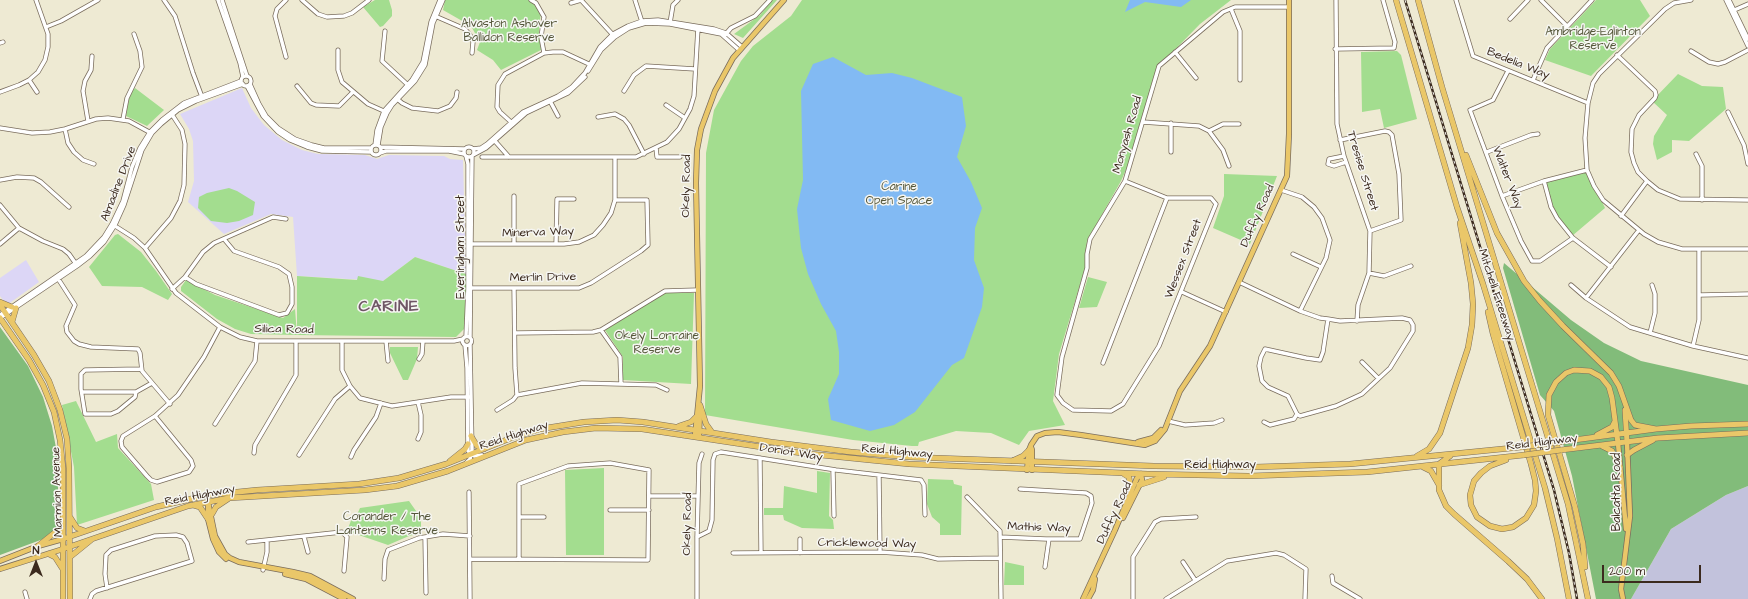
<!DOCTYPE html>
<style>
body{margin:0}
#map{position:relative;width:1748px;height:599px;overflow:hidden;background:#eeead3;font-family:"Architects Daughter",sans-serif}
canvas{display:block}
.north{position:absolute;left:16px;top:543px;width:40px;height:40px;-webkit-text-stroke:3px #f6f6f2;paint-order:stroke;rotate:0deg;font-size:11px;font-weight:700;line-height:16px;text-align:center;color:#3b2a1e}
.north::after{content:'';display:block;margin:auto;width:14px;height:18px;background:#3b2a1e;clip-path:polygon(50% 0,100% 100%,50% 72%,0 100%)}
.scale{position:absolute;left:1602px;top:565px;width:99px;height:18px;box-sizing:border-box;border:2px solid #3b2a1e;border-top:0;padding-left:5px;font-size:12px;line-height:14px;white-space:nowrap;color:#3b2a1e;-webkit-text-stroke:3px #f6f6f2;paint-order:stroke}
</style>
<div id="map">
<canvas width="1748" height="599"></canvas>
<div class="north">N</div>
<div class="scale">200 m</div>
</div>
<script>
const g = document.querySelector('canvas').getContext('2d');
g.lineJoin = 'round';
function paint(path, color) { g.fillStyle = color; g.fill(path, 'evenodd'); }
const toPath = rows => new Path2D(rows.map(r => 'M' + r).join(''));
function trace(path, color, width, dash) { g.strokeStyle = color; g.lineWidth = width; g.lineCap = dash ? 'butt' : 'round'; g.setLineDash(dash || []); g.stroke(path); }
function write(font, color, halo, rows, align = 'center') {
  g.font = font + ' "Architects Daughter",sans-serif'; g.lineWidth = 3; g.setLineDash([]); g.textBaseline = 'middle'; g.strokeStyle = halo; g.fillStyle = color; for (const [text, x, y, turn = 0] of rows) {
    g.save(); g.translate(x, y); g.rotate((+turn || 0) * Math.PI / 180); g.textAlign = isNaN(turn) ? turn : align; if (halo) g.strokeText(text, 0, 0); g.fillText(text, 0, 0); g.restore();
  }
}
const built = toPath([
 [242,88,251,108,264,125,282,140,302,150,318,154,365,155,377,159,389,155,444,156,450,159,463,160,466,274,415,257,383,281,297,276,293,217,271,214,224,234,188,202,194,181,193,141,189,129,180,114],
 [26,260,39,282,7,305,0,296,0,278]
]);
const industrial = toPath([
 [1748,486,1748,599,1631,599,1671,529,1726,495]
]);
const green = toPath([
 [375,0,389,0,392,10,392,16,383,26,380,27,363,7],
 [445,0,536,0,541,10,539,32,541,50,501,70,493,60,477,50,480,42,471,26,443,10],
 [772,0,777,0,743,38,734,34,760,15],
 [802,0,1231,0,1200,24,1158,67,1132,156,1121,181,1087,241,1085,268,1059,354,1053,401,1065,425,1029,431,1019,445,991,433,956,431,919,442,918,446,912,446,853,440,705,415,706,153,714,110,741,61,753,46,791,16],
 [1596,0,1640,0,1650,16,1591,76,1545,60,1550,49],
 [1397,51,1401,55,1417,119,1384,128,1380,109,1362,112,1361,52],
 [1678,74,1702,86,1723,87,1726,109,1689,141,1672,140,1672,152,1657,160,1653,144,1654,136,1667,115,1652,101],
 [135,88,164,110,147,126,126,116,130,93],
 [1587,170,1605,208,1572,236,1557,218,1551,205,1544,181],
 [1224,174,1277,176,1250,244,1213,228,1224,196],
 [229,188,237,191,255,202,253,215,239,221,227,223,211,221,198,208,199,197,207,193],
 [118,234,141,252,156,271,172,294,168,300,142,287,102,286,89,267,115,235],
 [415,257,466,274,467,297,464,329,456,337,297,335,297,276,357,280,358,276,383,281],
 [1088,277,1107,282,1097,307,1079,308],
 [186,280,215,295,283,318,295,309,297,335,251,334,235,329,217,319,181,291,181,287],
 [665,293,694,293,691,384,623,380,623,357,605,330],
 [390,347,418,347,417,359,408,380,403,380,390,353],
 [76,401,96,442,117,434,118,448,151,484,154,500,77,525,74,467,62,405],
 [604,468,604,555,566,555,565,470],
 [817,471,830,473,829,516,833,520,834,529,802,528,784,520,783,515,764,515,764,508,783,508,784,486,817,493],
 [928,479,953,480,954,484,962,486,961,535,940,535,940,524,932,517,927,504],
 [409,501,421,518,421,533,409,536,388,545,347,531,352,518,355,519,360,508],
 [1005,562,1024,566,1024,585,1004,585]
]);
const forest = toPath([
 [1504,263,1571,320,1604,343,1641,361,1748,385,1748,486,1726,495,1671,529,1631,599,1596,599,1572,476,1554,411,1540,395,1503,268],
 [0,327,28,366,43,397,52,426,58,459,58,498,57,526,54,531,46,538,0,555]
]);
const water = toPath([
 [1130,0,1191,0,1181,7,1145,2,1125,12],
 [833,57,866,75,892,73,912,78,962,97,966,126,957,157,971,182,982,208,975,228,974,260,984,288,982,307,964,358,952,365,915,412,894,425,870,431,831,420,828,399,839,374,839,352,836,331,821,304,808,274,801,248,797,209,803,180,801,91,813,64]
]);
const minor = toPath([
 [164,0,175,16,193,73,202,97],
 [218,0,240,63,243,77],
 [222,0,247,76],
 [286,0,277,9,275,16,286,57],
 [302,0,318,14,327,17,344,16,352,13,369,0],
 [531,0,536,3,544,17,541,37,544,53],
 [635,0,642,22],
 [1336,0,1337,124,1344,156,1370,231,1369,273,1358,305,1357,321],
 [1456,0,1473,56,1588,103],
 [1541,0,1567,26],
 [1691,0,1674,3,1665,9,1599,74,1593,83,1588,103,1585,138,1587,170,1594,186,1603,200,1644,234,1658,242,1682,249,1748,249],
 [1726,0,1748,46],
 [1729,0,1748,39],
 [571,3,581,0,614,36],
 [1231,9,1240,31,1240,80],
 [1732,11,1748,4],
 [435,16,465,29,470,35,473,42,472,53],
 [1510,19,1528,0],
 [670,23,673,5,678,0],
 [46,27,61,21,98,0],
 [385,31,382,61,409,86],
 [725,35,731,28,755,16,770,0],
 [0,43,3,42],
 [1335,49,1394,48,1395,42,1383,0],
 [338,50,338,70,342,82,368,104,386,112],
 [1691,51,1709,62,1718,64,1725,62,1748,50],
 [1175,52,1196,78],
 [1617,55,1655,91,1656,95,1655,98,1639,115,1632,129,1631,152,1634,163,1638,172,1647,181,1658,190,1680,199,1748,200],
 [588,71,601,50,615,37,629,28,646,23,670,24,721,34,739,50],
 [1508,71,1493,100,1470,110,1502,196,1521,241,1532,261,1540,261,1573,238],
 '241 81a5 5 0 1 1 10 0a5 5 0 1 1-10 0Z',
 [29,80,37,92],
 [1533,80,1547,48,1592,0],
 [250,84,259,104,266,116,278,128,295,139,312,145,324,148,371,148],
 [247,86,263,116,278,132,290,140,307,147,322,151,371,152],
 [297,86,311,103,316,105,339,106,353,92],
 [624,91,634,75,646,66,695,69],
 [0,92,19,85,29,80,38,72,45,60,48,47,48,34,36,0],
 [396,98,402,103,412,108,438,111,450,106,456,98,457,92],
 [550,101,558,116],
 [666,105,685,118],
 [1728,112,1744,145,1748,164],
 [598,117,615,114,624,119,629,125,644,154],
 [123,119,127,98,142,67,140,51,134,34],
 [88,121,83,91,85,81,91,70,92,56],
 [511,122,500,112,497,107,498,85,505,74,544,53,553,52,563,52,591,65],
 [1143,122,1199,126,1209,131,1223,150,1229,166],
 [1171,123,1171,152],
 [0,128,32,133,50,132,65,129,96,119,108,118,129,121,151,133],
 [65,129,68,143,74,152,83,160,94,164],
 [1209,131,1223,124,1239,124],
 [494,140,509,157],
 [1340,140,1385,131,1389,132,1392,135,1399,174,1401,220,1370,231],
 '371 150a5 5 0 1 1 10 0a5 5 0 1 1-10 0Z',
 [375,145,377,130,384,111,412,80,423,62,431,22,440,0],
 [378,145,381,127,387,113,392,105,415,81,425,65,433,23,443,0],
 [380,147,465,149],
 '464 152a5 5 0 1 1 10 0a5 5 0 1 1-10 0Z',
 [656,148,657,157,680,157],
 [473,149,481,148,487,144,523,112,558,96,572,87,585,73,600,47,613,34,628,26,642,21,658,20,714,29,726,33,742,47],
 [1487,152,1531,135,1538,134],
 [380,153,386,151,449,151,464,154],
 [1696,154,1702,166,1702,200],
 [473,155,486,148,526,113,568,93,585,77],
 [1344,156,1329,159,1328,164,1334,166,1346,162],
 [482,157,636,157,667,142,679,129,690,109,694,96,698,28],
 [0,180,17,177,34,178,41,182,69,207],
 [1125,181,1167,198,1211,198,1216,204,1159,346,1123,404,1111,411,1073,410,1063,403,1057,395,1062,357,1087,268,1087,254,1090,239,1125,181,1159,66,1223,12,1235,7,1289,7],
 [1544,181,1551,207,1557,218,1573,238,1611,267],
 [1281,190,1302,197,1314,207,1322,218,1330,240,1326,258,1300,311],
 [514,196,514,244],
 [1502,196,1544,181,1587,170],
 [0,205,19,228,43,241,63,249,69,254,76,264],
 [1621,216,1647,181],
 [112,224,134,238,145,248,176,293,220,327,240,337,257,341,454,341,463,339],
 [0,244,19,228],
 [468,244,564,244,579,242,594,235,603,225,611,213,615,200,615,157],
 [556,244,557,199,574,199],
 [145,248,171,218,180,201,184,185,185,144,182,130,171,113],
 [1293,254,1321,267],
 [1369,273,1384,276,1411,266],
 [57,277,75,305,66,326,67,332,74,341,79,344,91,347,138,349,140,353,142,371,170,404],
 [185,277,196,284,279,315,287,313,292,304,292,287,289,274,279,267,234,251,224,239],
 [1239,282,1300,311,1320,318,1328,319,1340,321,1402,318,1410,320,1413,325,1413,331,1390,368,1362,394,1336,406,1300,416,1297,414,1288,396,1268,387,1262,381,1259,366,1261,357,1265,349,1306,358,1320,360,1323,352,1328,319],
 [1571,285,1586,298,1630,327,1693,346,1748,358],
 [468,288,579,288,591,283,641,251,648,245,647,200,615,200],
 [514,288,515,368,517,395],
 [172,289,185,277,203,252,214,243,273,217,286,219],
 [1182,292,1226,312],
 [1700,295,1748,294],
 [1586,298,1639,230],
 [0,315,86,256,104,237,112,224,123,201,132,167,140,148,150,132,162,120,184,103,241,81],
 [0,318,77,266,90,256,104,242,115,225,124,205,142,150,152,133,161,124,178,110,196,101,243,84],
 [601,330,620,357,621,384],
 [515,333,593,332,601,330,665,291,698,290],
 [1650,333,1655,313,1655,294,1652,285],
 [466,336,468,288,468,164,466,156],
 '462.5 341a4.5 4.5 0 1 1 9 0a4.5 4.5 0 1 1-9 0Z',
 [470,337,472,156],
 [342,341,342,370,350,386,360,398,392,406,451,397,471,397],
 [386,341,388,361],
 [465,345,467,368,468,451,474,456,482,455],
 [1693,346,1699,320,1699,249],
 [419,359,422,354,423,341],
 [1362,362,1378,378],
 [1103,363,1167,198],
 [82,392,136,392,152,383],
 [136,392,135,397,118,411,111,414,85,414,81,389,81,374,85,370,141,369],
 [418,402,421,415,421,432,418,439],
 [497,410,513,400,517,395,582,383,656,385,667,390],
 [155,416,191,460,193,466,189,472,157,482,151,480,147,476,122,447,121,441,123,436,155,416,178,395,204,357,220,327],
 [1168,421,1185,425,1214,423,1222,420],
 [1264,422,1270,425,1294,419,1297,414],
 [215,424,255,361,257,341],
 [254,453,255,445,296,375,296,341],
 [299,455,335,399,350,386],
 [351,457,354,450,376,417,381,403],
 [760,458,761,553],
 [466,463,470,459,472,450,470,344],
 [833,470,834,516],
 [879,475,921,480,924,485,925,515],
 [469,492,470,599],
 [649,496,698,496],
 [967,497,1000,531,1001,599],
 [610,510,649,510],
 [519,517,544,517],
 [304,537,308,552],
 [425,537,426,593],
 [697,537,709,531,712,520,713,460,715,454,721,452,836,470,879,475,880,552],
 [1000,537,1046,539,1080,539,1092,503,1091,496,1086,493,1020,489],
 [800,539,800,553],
 [248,542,342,532,347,537,344,571],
 [733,553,880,552,922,555,938,559,1000,558],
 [470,559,648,560,649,470,610,463,568,466,519,484,519,559],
 [1183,562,1195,580],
 [1045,567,1049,539],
 [263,570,267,552,267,542],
 [1332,576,1333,583,1360,599],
 [384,579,385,559,388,550,419,538,443,534,470,536],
 [25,592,27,599],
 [90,599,92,594,96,591,192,561,187,543,183,537,176,535,155,536,111,550,106,555,105,574,107,588],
 [697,599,697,537,699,463,702,454],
 [1133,599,1133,557,1155,522,1161,519,1196,517],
 [1166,599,1227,561,1276,553,1284,555,1306,569,1305,599]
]);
const major = toPath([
 [695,436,700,386,696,183,697,150,701,129,715,91,733,58,784,0],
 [699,437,700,410],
 [1138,442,1153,438,1161,430],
 [1618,443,1626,529],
 [1031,447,1032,450,1032,470],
 [1027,470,1029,450,1031,445,1037,436,1045,433,1058,432,1081,435,1145,445,1155,441,1165,429,1180,391,1210,346,1287,176,1289,134,1289,0],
 [208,502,215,536,225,554,230,558,239,562,293,572,310,576,353,599],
 [208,503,208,519,213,539,219,552,226,559],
 [1123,518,1142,480,1141,474],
 [0,561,38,546,63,539],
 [0,569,63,549],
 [285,574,306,579,344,599],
 [1083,599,1115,530,1131,492,1137,478,1141,474],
 [1088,599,1093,590,1095,579],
 [1623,599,1621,589,1630,516,1627,442]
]);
const highway = toPath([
 [1396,0,1457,207,1483,284,1545,488,1557,538,1569,599],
 [1418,0,1442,87,1568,504,1588,599],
 [1466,155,1497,233,1524,281,1540,301,1563,326,1611,373,1619,386,1631,420,1635,425,1656,429],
 [0,302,12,307],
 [0,305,34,355,49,381,60,410,67,439,69,468,70,599],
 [1488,312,1493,334,1531,464,1535,480,1536,491,1534,505,1526,518,1513,527,1502,529,1490,526,1477,517,1471,505,1470,495,1474,481,1481,473,1490,466,1506,460],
 [0,318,29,360,43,385,54,412,60,440,63,469,63,599],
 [12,322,16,308],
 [700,405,706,424,711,431],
 [1625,410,1627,442],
 [679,426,691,422,697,416],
 [1597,435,1612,427,1615,421],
 [471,436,477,446,484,449],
 [1559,442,1656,429,1691,426,1748,424],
 [1602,446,1612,451,1620,467],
 [1561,450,1658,438,1748,433],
 [1627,455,1634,450,1653,440],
 [1417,456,1429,449,1440,433,1468,348,1472,325,1473,304,1471,283,1460,223],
 [1450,456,1439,464,1439,490,1446,506,1454,514,1508,561,1527,579,1542,599],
 [450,461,465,449,468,444],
 [1012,461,1023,456,1029,450],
 [1423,467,1431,471,1439,485],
 [1124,474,1129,477,1131,492],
 [1139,485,1164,477],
 [193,505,200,507,208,519],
 [212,514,216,507,228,499],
 [70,517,77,528,85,531],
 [63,539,156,507,208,495,257,490,359,484,399,478,446,464,511,438,540,429,584,422,617,420,643,422,771,442,851,452,909,457,1154,466,1255,467,1350,464,1522,447],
 [38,546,58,530,61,524],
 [63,549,188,506,229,498,365,490,397,486,448,471,526,440,563,432,596,428,642,429,801,453,909,464,1148,474,1248,476,1367,472,1524,455],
 [49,554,55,557,62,568],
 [70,557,91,540],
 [1585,567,1583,544,1575,507,1548,415,1549,395,1556,382,1566,373,1574,370,1590,371,1601,377,1609,387,1612,398,1618,443]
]);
const rail = toPath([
 [1405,0,1554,490,1569,553,1577,599]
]);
const highwayBridge = toPath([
 [1522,447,1559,442],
 [1524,455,1561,450]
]);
const parkNames = [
 ["Alvaston Ashover",509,24],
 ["Ballidon Reserve",509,38],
 ["Ambridge-Eglinton",1593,32],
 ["Reserve",1593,46],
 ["Carine",899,187],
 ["Open Space",899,201],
 ["Okely Lorraine",657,336],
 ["Reserve",657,350],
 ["Corander / The",387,517],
 ["Lanterns Reserve",387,531]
];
const streetNames = [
 ["Bedelia Way",1518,64,22],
 ["Monyash Road",1128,135,-74],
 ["Tresise Street",1362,171,73],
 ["Walter Way",1507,178,69],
 ["Almadine Drive",119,184,-69],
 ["Okely Road",687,186,-89],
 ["Duffy Road",1258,216,-66],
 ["Minerva Way",538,233,-2],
 ["Everingham Street",461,247,-90],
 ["Wessex Street",1184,259,-69],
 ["Merlin Drive",543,278,-1],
 ["Mitchell Freeway",1496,295,72],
 ["Silica Road",284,330,1],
 ["Reid Highway",514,436,-18],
 ["Reid Highway",1542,443,-7],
 ["Reid Highway",897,452,5],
 ["Doriot Way",791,453,9],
 ["Reid Highway",1220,465],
 ["Marmion Avenue",58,492,-92],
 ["Balcatta Road",1617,492,-90],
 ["Reid Highway",200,496,-11],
 ["Duffy Road",1115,513,-65],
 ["Okely Road",688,524,-89],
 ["Mathis Way",1039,528,2],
 ["Cricklewood Way",867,544,1]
];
const districtNames = [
 ["CARINE",389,308]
];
paint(built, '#dcd6f6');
paint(industrial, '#c2c2dc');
paint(green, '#a3dd8f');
paint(forest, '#82bc7a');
paint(water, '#82baf3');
trace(minor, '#7a6d5d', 5);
trace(major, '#7a6d5d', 6);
trace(highway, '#7a6d5d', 6);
trace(minor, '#fff', 3.5);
trace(major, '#eac769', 4.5);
trace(highway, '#eac769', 5);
trace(rail, '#3b2a1e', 2.5);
trace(rail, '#f6f6f2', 1, [3]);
trace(highwayBridge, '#7a6d5d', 6, []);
trace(highwayBridge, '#eac769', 5);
write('12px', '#55573a', '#f6f6f2', parkNames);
write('12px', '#3b2a1e', '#f6f6f2', streetNames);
g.letterSpacing = '1px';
write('bold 16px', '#6e5664', '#f6f6f2', districtNames);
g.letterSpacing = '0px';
</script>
